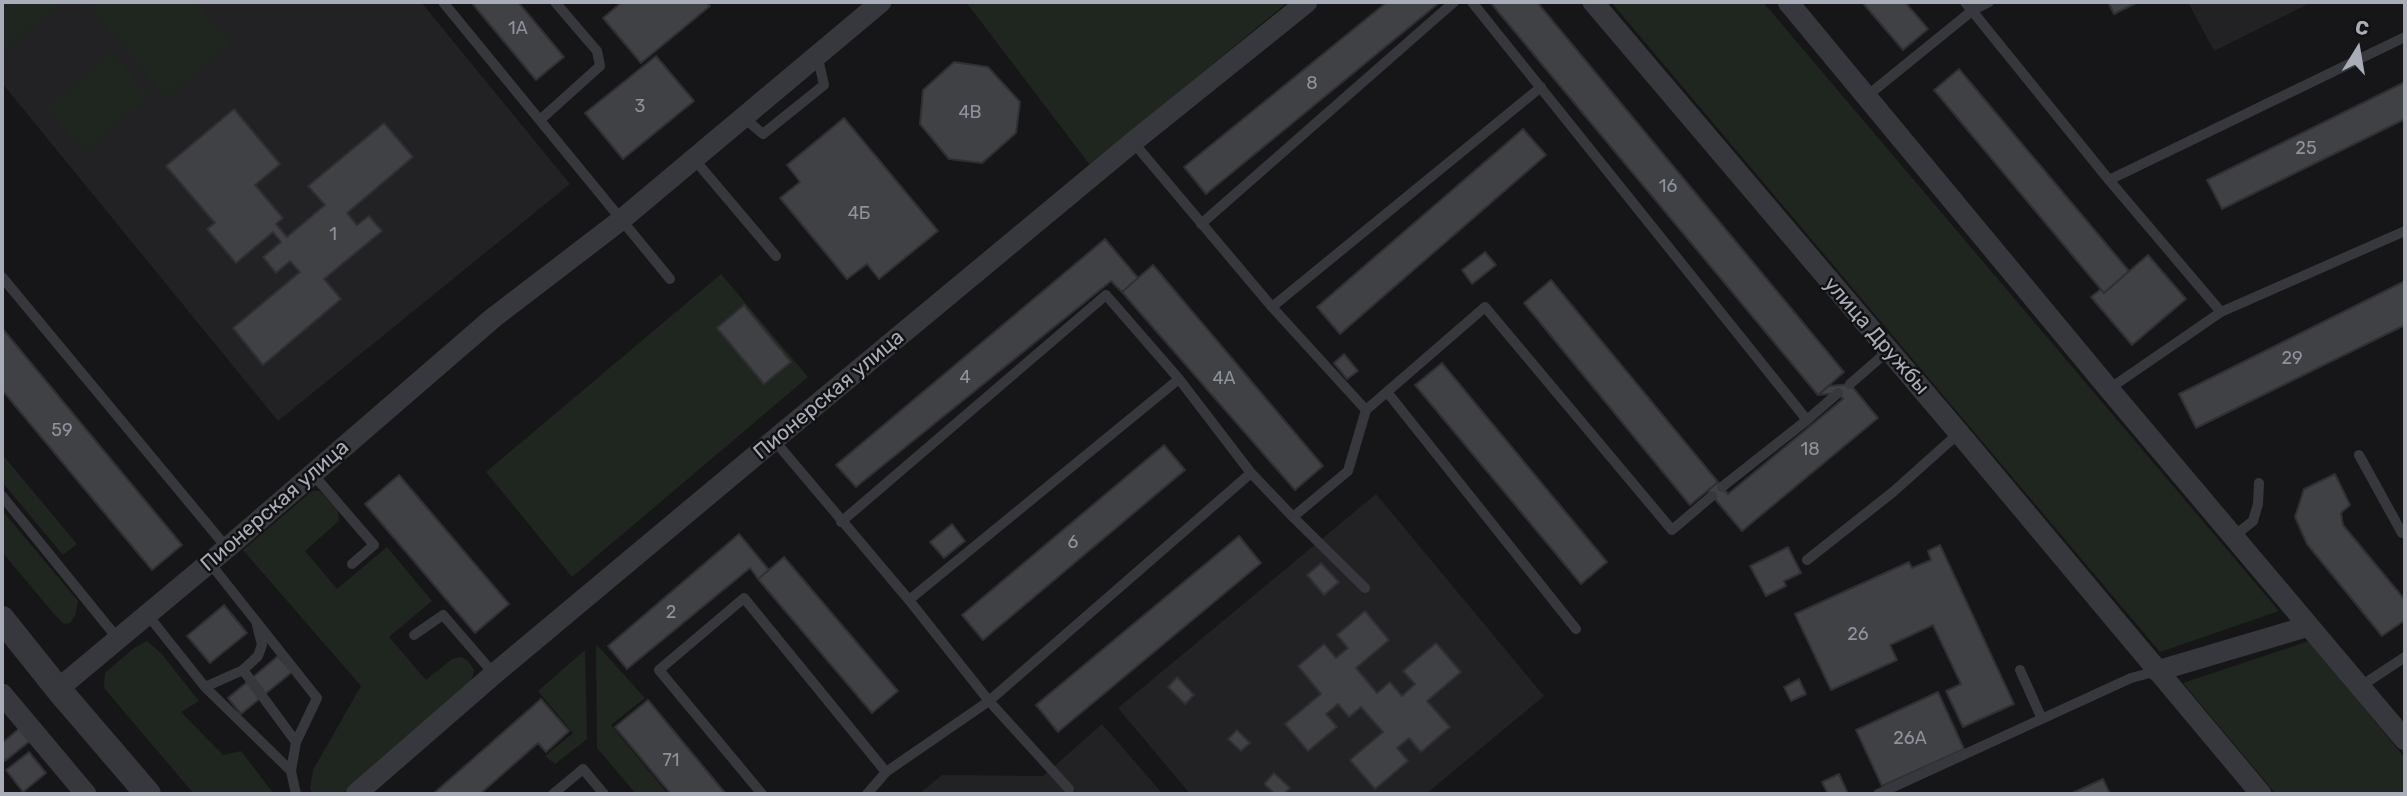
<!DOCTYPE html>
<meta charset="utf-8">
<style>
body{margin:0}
#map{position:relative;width:2407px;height:796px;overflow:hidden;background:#161618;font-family:Rubik,sans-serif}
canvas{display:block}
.frame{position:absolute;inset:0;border:4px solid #a8adb8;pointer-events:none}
.north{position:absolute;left:2323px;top:14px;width:70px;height:70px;-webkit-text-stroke:5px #111113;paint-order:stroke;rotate:11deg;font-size:19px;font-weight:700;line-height:28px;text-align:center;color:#a8adb8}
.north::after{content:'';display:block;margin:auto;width:24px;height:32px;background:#a8adb8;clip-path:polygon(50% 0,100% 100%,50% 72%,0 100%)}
</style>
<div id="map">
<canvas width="2407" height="796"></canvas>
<div class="frame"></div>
<div class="north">С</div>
</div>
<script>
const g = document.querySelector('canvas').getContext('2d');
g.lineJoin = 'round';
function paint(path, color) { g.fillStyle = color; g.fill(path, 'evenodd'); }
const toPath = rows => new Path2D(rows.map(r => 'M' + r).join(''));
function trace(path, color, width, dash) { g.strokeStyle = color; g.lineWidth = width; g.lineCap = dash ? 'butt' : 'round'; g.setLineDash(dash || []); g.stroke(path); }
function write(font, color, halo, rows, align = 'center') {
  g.font = font + ' Rubik,sans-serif'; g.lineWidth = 5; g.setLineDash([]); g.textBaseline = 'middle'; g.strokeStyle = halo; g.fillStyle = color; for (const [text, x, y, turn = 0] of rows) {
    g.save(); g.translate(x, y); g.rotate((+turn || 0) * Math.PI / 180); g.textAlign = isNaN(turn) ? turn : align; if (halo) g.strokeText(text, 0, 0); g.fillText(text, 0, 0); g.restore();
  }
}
const built = toPath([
 [2,2,421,2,570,184,278,421,2,83],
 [2188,2,2312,2,2214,51],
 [1376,494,1544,696,1426,794,1190,794,1118,708],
 [1102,724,1163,794,919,794,942,775,1043,776]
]);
const green = toPath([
 [2,2,64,2,4,50,2,48],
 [98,2,196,2,231,43,167,98,90,8],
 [966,2,1288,2,1090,165],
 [1611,2,1763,2,2279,611,2160,652],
 [112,52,150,98,84,153,46,107],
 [721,274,808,377,572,577,486,472],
 [2,454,77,544,63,555,2,482],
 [312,491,320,491,338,511,339,521,305,551,337,589,387,547,432,601,389,637,426,680,452,659,462,657,468,661,474,670,470,689,342,794,313,794,310,789,313,770,361,686,243,550],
 [2,510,78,601,75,616,70,623,64,624,55,615,2,552],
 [147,641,161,653,199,701,181,712,223,755,241,751,274,794,194,794,104,688,105,673,134,648],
 [2309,641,2405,758,2405,794,2276,794,2183,683],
 [596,644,645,698,611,725,668,794,636,794,597,748],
 [585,650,587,739,555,764,545,756,573,733,538,691]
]);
const building = toPath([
 [471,2,518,2,564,57,536,80,471,2],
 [622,2,706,2,710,6,641,63,603,18,622,2],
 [1387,2,1440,2,1206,194,1184,167,1387,2],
 [1490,2,1537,2,1844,372,1818,395,1490,2],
 [1862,2,1905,2,1928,29,1903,50,1862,2],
 [2108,2,2138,2,2114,14,2108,2],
 [656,56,694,101,623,159,585,113,656,56],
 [954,62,988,67,1020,102,1016,133,982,163,949,159,920,124,923,90,954,62],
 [1959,69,2129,271,2104,293,1934,90,1959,69],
 [2405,82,2405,119,2222,209,2207,180,2405,82],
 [234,109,280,164,255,185,283,218,276,224,287,237,325,205,308,186,384,123,413,157,347,213,357,225,369,216,382,231,324,279,341,299,263,365,233,328,300,272,290,261,276,273,263,257,281,242,273,232,236,263,207,229,215,223,166,166,234,109],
 [844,118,938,231,879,279,867,264,847,279,780,198,800,182,787,165,844,118],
 [1523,129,1546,155,1340,334,1317,307,1523,129],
 [1105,239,1138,278,1122,292,1111,281,856,487,836,465,1105,239],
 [1485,252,1496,265,1472,284,1462,270,1485,252],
 [2148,255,2186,299,2132,345,2091,297,2101,289,2104,293,2148,255],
 [1153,265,1323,466,1295,490,1122,292,1153,265],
 [1551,280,1718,482,1690,505,1524,303,1551,280],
 [2405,281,2405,325,2196,428,2179,394,2405,281],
 [744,305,791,362,764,384,717,328,744,305],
 [2,328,182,545,152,570,2,390,2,328],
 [1344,354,1358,371,1347,379,1334,363,1344,354],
 [1442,363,1607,562,1581,584,1415,385,1442,363],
 [1850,384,1878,418,1742,531,1708,491,1718,482,1728,494,1843,399,1838,393,1818,395,1829,386,1850,384],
 [1164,445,1185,470,983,640,962,615,1164,445],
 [2335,474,2350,505,2341,513,2343,525,2405,600,2405,620,2382,636,2307,544,2295,517,2304,489,2335,474],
 [399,475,509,604,475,633,365,504,399,475],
 [952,524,965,541,944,558,930,542,952,524],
 [739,534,769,570,758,579,750,568,627,669,608,646,739,534],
 [1239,536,1261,563,1058,732,1036,705,1239,536],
 [1940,545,2014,704,1963,727,1946,691,1961,684,1933,625,1890,645,1897,660,1831,690,1795,614,1909,562,1912,568,1931,560,1928,551,1940,545],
 [1788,547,1801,573,1784,581,1786,586,1766,596,1750,566,1788,547],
 [784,557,898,691,872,713,758,579,784,557],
 [1321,563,1339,582,1324,595,1307,575,1321,563],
 [224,605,247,633,210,663,187,636,224,605],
 [1365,611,1389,640,1356,668,1377,693,1390,682,1402,696,1415,684,1403,671,1436,643,1461,672,1427,701,1450,727,1421,752,1409,738,1397,748,1408,761,1375,789,1350,760,1383,732,1361,707,1349,717,1338,704,1326,714,1337,727,1308,751,1285,724,1321,694,1298,666,1324,644,1336,658,1348,648,1337,635,1365,611],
 [278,656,292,672,241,714,228,698,278,656],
 [1177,677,1194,695,1185,704,1168,687,1177,677],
 [1799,679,1806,694,1791,701,1784,687,1799,679],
 [1938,692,1964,749,1882,786,1856,730,1938,692],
 [541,699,569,731,546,752,538,743,480,794,433,794,541,699],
 [648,700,726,794,671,794,615,727,648,700],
 [20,728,30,741,5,761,2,757,2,743,20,728],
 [1237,730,1250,743,1241,751,1228,739,1237,730],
 [29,752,46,773,23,792,6,770,29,752],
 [1274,773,1290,788,1284,794,1275,794,1264,784,1274,773],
 [1839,774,1848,794,1828,794,1822,782,1839,774],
 [2103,779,2110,794,2070,794,2103,779]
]);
const service = toPath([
 [443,2,670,279],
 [1472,2,1807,420,1838,393],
 [1965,2,2109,180,2221,312],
 [1867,96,1973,10,1989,2],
 [743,117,763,134,824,85,817,54],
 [540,120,600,66,597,51,555,2],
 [1133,142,1272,307,1366,410],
 [694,159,776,256],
 [2109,180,2405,37],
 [1201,224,1454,2],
 [2,277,227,548],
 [1272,307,1541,87],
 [1850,384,1888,351],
 [2109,389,2221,312,2405,231],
 [1387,392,1576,629],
 [774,440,909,600,989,701,1069,789],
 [2359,455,2402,533,2405,531],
 [312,473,374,545,352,564],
 [1722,487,1807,420],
 [2,496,118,639],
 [1293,517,1365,588],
 [841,522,1106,295,1179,379,1251,473,1293,517,1348,471,1366,410,1485,307,1672,530,1712,496],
 [2234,536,2253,521,2258,504,2259,483],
 [1807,560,1893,492,1959,433],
 [209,562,317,698,296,742,291,771],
 [909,600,1179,379],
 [147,614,205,687,291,771,296,794],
 [414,635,443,615,494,674],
 [243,670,296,742],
 [2020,670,2042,719],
 [2361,686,2405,657],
 [205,687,243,670,258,656,262,645,257,625],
 [553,794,583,769,604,794],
 [762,794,659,670,744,598,886,772],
 [867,794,886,772,989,701,1251,473],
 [1878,794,2131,678,2157,671]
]);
const minor = toPath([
 [1593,2,1959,433,2261,794],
 [1788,2,2109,389,2405,740],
 [2157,671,2309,626],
 [58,689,227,548,493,318,621,220,881,2],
 [2,694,86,794],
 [356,794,494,674,774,440,1133,142,1307,2]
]);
const tertiary = toPath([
 [2,619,58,689,148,794]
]);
const numberNames = [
 ["1А",518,29],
 ["8",1312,84],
 ["3",640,107],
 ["4В",970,113],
 ["25",2306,149],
 ["16",1668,187],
 ["4Б",859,214],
 ["1",333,235],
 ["29",2292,359],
 ["4",965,378],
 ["4А",1224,379],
 ["59",62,431],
 ["18",1810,450],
 ["6",1073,543],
 ["2",671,613],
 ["26",1858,635],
 ["26А",1910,739],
 ["71",671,761]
];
const streetNames = [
 ["улица Дружбы",1876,336,49],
 ["Пионерская улица",829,395,-40],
 ["Пионерская улица",275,506,-41]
];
paint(built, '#222225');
paint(green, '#1e261f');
paint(building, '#404145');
trace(building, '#303034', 2);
trace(service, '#37383d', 10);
trace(minor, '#37383d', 21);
trace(tertiary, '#37383d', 26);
write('18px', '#8e929b', null, numberNames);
write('21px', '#a8adb8', '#111113', streetNames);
</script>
